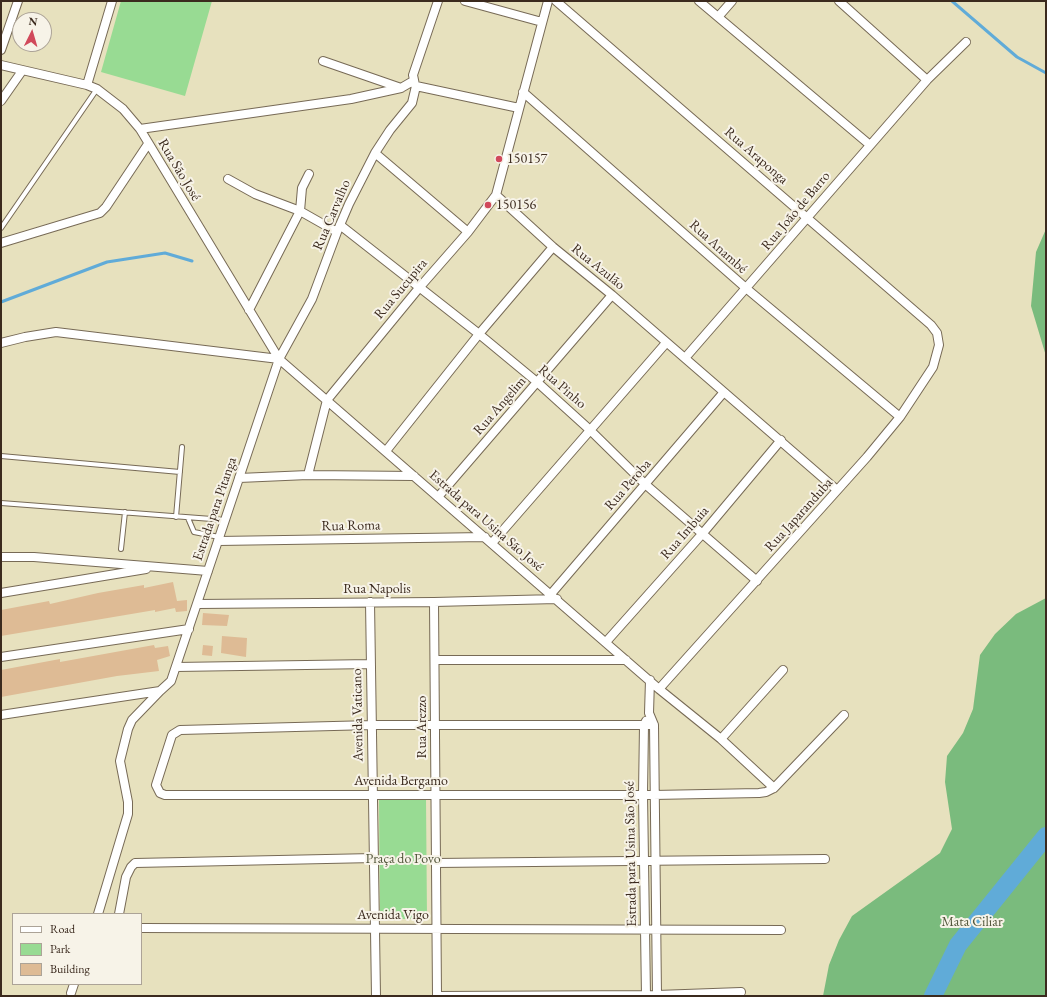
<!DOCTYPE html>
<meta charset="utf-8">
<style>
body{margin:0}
#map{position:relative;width:1047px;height:997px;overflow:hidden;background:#e7e1be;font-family:"EB Garamond",serif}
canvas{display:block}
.frame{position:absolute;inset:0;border:2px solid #3b2a1e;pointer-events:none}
.legend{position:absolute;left:12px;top:913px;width:130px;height:72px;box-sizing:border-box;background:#f7f3e8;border:1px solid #aca397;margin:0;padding:5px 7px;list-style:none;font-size:12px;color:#3b2a1e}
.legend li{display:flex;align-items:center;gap:8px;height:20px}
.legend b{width:20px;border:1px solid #aca397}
.north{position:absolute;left:12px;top:12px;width:40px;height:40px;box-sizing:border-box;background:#f7f3e8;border:1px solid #aca397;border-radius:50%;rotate:5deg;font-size:11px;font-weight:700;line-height:16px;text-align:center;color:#3b2a1e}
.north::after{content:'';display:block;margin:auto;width:14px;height:18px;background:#d1495b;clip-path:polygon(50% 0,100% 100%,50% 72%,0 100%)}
</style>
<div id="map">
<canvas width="1047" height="997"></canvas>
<div class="frame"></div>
<ul class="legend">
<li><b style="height:5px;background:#fff"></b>Road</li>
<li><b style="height:11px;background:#98db93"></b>Park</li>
<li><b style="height:11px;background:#debb95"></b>Building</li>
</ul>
<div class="north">N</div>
</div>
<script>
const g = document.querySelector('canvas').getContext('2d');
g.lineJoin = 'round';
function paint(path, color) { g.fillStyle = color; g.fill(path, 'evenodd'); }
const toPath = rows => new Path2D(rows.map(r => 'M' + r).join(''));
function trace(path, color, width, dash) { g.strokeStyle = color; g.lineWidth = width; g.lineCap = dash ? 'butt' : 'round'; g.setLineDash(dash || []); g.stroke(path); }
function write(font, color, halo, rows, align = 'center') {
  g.font = font + ' "EB Garamond",serif'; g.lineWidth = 4; g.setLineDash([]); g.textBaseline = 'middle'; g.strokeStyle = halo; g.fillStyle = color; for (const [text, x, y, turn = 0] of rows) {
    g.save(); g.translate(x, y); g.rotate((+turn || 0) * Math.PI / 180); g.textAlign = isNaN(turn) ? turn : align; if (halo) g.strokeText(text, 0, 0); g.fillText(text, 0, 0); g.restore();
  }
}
const green = toPath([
 [121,1,212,1,185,96,101,72],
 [426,799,427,919,380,919,379,800]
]);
const forest = toPath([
 [1046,229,1046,356,1031,306,1036,252],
 [1046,598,1046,996,823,996,829,965,839,940,852,916,940,853,952,829,945,782,947,756,963,733,973,709,980,655,995,634,1016,614]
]);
const stream = toPath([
 [952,1,1017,57,1046,73],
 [1,302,107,262,165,253,192,261]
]);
const river = toPath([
 [933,996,958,945,1046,836]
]);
const building = toPath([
 [173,582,177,601,187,600,187,611,176,612,175,608,155,612,155,610,1,636,1,610,49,601,50,604,98,593,144,585,144,588],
 [203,613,229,615,227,626,202,625],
 [222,636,247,638,246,657,221,653],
 [154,645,155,648,168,646,170,656,157,660,159,671,117,676,1,697,1,670,60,659,60,662],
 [203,645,213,646,212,656,202,655]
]);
const lane = toPath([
 [1,228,97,89],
 [1,456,180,472],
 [1,503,225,520],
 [176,517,182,447],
 [188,518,194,532,219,537],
 [121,549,125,512]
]);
const street = toPath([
 [465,1,542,22],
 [699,1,870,145],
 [839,1,927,80],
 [718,17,732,1],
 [1,50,18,1],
 [323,61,401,88,413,81],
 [1,65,87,85,97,89,123,109,140,129,279,359,659,689,867,457,900,417,933,367,939,345,937,333,931,325,556,1],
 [87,85,112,1],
 [415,85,413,75,438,1],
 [416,86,519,108],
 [523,92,747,289,900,417],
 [1,101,22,71],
 [140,129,351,99,401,88],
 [375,153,468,232],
 [228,179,255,194,300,211,302,188,309,174],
 [496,195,553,247,612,295,837,490],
 [340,225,479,334,537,382,590,430,645,484,757,581],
 [1,243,100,213,106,207,148,144],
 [249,310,300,211,337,232],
 [1,343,25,337,56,332,279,359],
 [685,358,927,80,966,42],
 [386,451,479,334,553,247],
 [308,475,327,400,419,288,468,232,496,195,548,1],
 [239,478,308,475,414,476],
 [438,497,612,295],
 [218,541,485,537],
 [492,543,666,343],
 [1,557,34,557,208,571],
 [1,593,146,569],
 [551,594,724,392],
 [370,602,376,996],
 [434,602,437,996],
 [197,604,434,602,557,599],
 [606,642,703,533,781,440],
 [1,657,189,629],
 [435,660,626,660],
 [176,667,371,664],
 [650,680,649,713,654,725,657,996],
 [659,689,721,739,774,788],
 [1,715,160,691,171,681,279,359,312,299,337,232,349,204,375,153,390,130,412,103,416,86],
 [646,721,644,725,643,794,646,996],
 [654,725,372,725,180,730,172,735,156,785,160,793,165,795,653,795,759,793,766,792,774,788,844,715],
 [721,739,783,670],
 [436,863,825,859],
 [98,914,128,814,128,802,120,761,128,729,132,720,160,691],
 [119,914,126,877,131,867,135,863,374,858],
 [141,928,781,930],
 [71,993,74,984],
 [437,996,657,995,741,992]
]);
const markers = [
 [499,159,4,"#d1495b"],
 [488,205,4,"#d1495b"]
];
const streetNames = [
 ["Rua Araponga",756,156,41],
 ["Rua São José",179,170,59],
 ["Rua João de Barro",796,211,-50],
 ["Rua Carvalho",332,215,-67],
 ["Rua Anambé",718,247,42],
 ["Rua Azulão",598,267,39],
 ["Rua Sucupira",401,289,-50],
 ["Rua Pinho",562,387,41],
 ["Rua Angelim",500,406,-49],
 ["Rua Peroba",628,485,-49],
 ["Estrada para Pitanga",215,509,-71],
 ["Rua Japaranduba",799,515,-48],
 ["Estrada para Usina São José",486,521,41],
 ["Rua Roma",351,526,-1],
 ["Rua Imbuia",685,533,-49],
 ["Rua Napolis",377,589],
 ["Avenida Vaticano",358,715,-91],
 ["Rua Arezzo",422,727,-90],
 ["Avenida Bergamo",401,781],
 ["Estrada para Usina São José",631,854,-91],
 ["Avenida Vigo",393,915]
];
const poiNames = [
 ["150157",507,159],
 ["150156",496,205]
];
const parkNames = [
 ["Praça do Povo",403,859],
 ["Mata Ciliar",972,922]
];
paint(green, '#98db93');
paint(forest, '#7abb7d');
trace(stream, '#60abd8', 3);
trace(river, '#60abd8', 18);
paint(building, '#debb95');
trace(lane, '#776a56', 6);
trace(street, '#776a56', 10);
trace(lane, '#fff', 4);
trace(street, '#fff', 8);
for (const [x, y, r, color] of markers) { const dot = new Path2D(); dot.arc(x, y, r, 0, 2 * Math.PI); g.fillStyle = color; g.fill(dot); trace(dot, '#f7f3e8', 1.5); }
write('14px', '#3b2a1e', '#f7f3e8', streetNames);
write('14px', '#3b2a1e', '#f7f3e8', poiNames, 'left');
write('14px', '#52563b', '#f7f3e8', parkNames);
</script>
